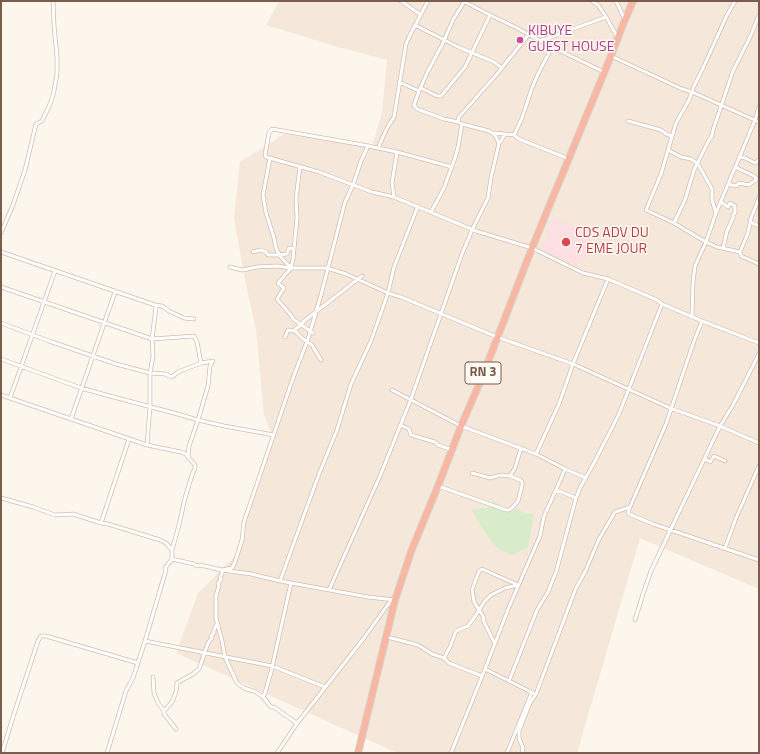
<!DOCTYPE html>
<style>
body{margin:0}
#map{position:relative;width:760px;height:754px;overflow:hidden;background:#fdf6ec;font-family:"Titillium Web",sans-serif}
canvas{display:block}
.frame{position:absolute;inset:0;border:2px solid #7a5c4d;pointer-events:none}
</style>
<div id="map">
<canvas width="760" height="754"></canvas>
<div class="frame"></div>
</div>
<script>
const g = document.querySelector('canvas').getContext('2d');
g.lineJoin = 'round';
function paint(path, color) { g.fillStyle = color; g.fill(path, 'evenodd'); }
const toPath = rows => new Path2D(rows.map(r => 'M' + r).join(''));
function trace(path, color, width, dash) { g.strokeStyle = color; g.lineWidth = width; g.lineCap = dash ? 'butt' : 'round'; g.setLineDash(dash || []); g.stroke(path); }
function write(font, color, halo, rows, align = 'center') {
  g.font = font + ' "Titillium Web",sans-serif'; g.lineWidth = 3; g.setLineDash([]); g.textBaseline = 'middle'; g.strokeStyle = halo; g.fillStyle = color; for (const [text, x, y, turn = 0] of rows) {
    g.save(); g.translate(x, y); g.rotate((+turn || 0) * Math.PI / 180); g.textAlign = isNaN(turn) ? turn : align; if (halo) g.strokeText(text, 0, 0); g.fillText(text, 0, 0); g.restore();
  }
}
const residential = toPath([
 [279,1,759,1,759,589,640,538,577,753,397,753,176,653,198,593,238,553,249,507,273,438,264,415,256,330,244,275,234,218,240,162,284,134,372,146,382,112,387,60,338,47,266,25]
]);
const medical = toPath([
 [554,217,592,233,584,252,589,254,586,260,581,258,577,266,540,250]
]);
const green = toPath([
 [494,501,503,508,510,507,512,513,517,508,523,513,529,513,534,515,528,547,512,555,497,548,483,529,472,510,483,508,487,509]
]);
const street = toPath([
 [401,1,421,15],
 [463,1,490,15,515,27,552,47,604,72],
 [592,1,598,5,606,17,618,38],
 [616,1,625,20],
 [735,1,727,15,704,66,694,86,689,100,676,123,661,174,646,210,674,223,706,242,717,247,740,252,741,256,759,264],
 [415,25,458,47,494,62,502,68],
 [540,41,606,17],
 [611,56,682,89,692,92,759,122],
 [399,82,419,91,414,105,417,109,444,119,458,122],
 [421,88,437,96,441,96,465,67,490,15],
 [419,91,428,71,442,45,453,20,464,2],
 [628,121,661,130,666,134,672,136],
 [462,124,489,131,495,135,499,143,501,141,505,134,514,135,519,139,569,159],
 [493,133,505,134],
 [514,135,522,118,532,88,538,74,552,47],
 [369,146,272,129,269,133,265,155,266,157,319,172,372,192,394,197,476,231,532,248,583,273,608,279,657,300,662,304,702,321,759,343],
 [380,148,378,148,387,128,394,117,406,44,410,35,428,1],
 [668,150,681,157,691,159,698,164,712,189,712,200,716,213],
 [739,157,745,158,755,163,759,160],
 [270,158,263,195,266,213,274,238,276,248,280,256,291,268],
 [300,166,296,199,297,218,293,259,291,268,278,283,284,288,277,299,291,315,293,319,313,333],
 [735,167,754,176,757,179],
 [728,184,736,186,739,183,749,185,757,179],
 [394,197,392,183,397,152,395,152],
 [721,202,728,207,730,203,735,206,735,213,733,215,733,218,727,231,723,248],
 [431,212,444,188,455,158,458,147,462,124,458,122,459,117,497,74,529,34],
 [750,220,752,223,759,226],
 [674,223,685,200,694,170,709,140,712,136,713,130,733,71,751,35,759,15],
 [1,233,13,205,25,170,36,124,42,121,51,102,54,91,57,74,57,57,54,25,53,1],
 [1,252,155,305,156,307,152,339,153,356,150,373,150,406,147,445],
 [253,252,261,250,266,252,268,255,278,255,287,254,289,248,294,249],
 [740,252,748,233,751,218,759,198],
 [230,267,242,270,257,267,277,266,291,268,327,268,346,274,388,293,401,297,497,337,573,364,670,408,720,426,759,443],
 [1,287,152,339,194,336,197,342,201,363],
 [155,305,162,306,169,311,184,318,194,319],
 [692,316,693,282,695,266,706,242,716,213,755,120,759,107],
 [1,323,49,341,116,364,150,373,165,374,172,377,178,372,201,363,213,361,210,366,208,386,198,420,189,446,188,457,195,465,195,469,193,472,185,498,179,525,172,550,172,559,165,568,166,570,145,641,133,678,126,691,107,753],
 [294,330,303,339,312,345,321,360],
 [285,337,288,330,293,331,301,325,304,321,362,276],
 [1,359,81,388,106,395,174,413,198,420,224,426,274,435],
 [392,390,461,426,536,454,565,469,586,478],
 [1,395,147,445,181,452,186,454,188,457],
 [10,398,55,271],
 [71,419,115,292],
 [400,425,409,429,411,435,435,442,438,445,452,450],
 [536,454,559,404,573,364,608,279],
 [705,459,710,462,714,456,725,461],
 [510,476,515,468,521,448],
 [438,486,506,510,509,510,512,508,518,501,522,486,522,482,520,480,510,476,501,475,490,478,472,473],
 [556,490,565,469],
 [1,498,33,507,55,515,73,514,101,523,108,524,160,540,166,543,172,550],
 [630,507,628,512,629,514,653,524,759,560],
 [101,523,129,439],
 [725,548,736,518,759,466],
 [172,559,194,564,197,566,200,565,222,570,251,574,280,581,368,597,395,600],
 [280,581,319,474,337,430,351,384,371,341,388,293,394,267,418,206],
 [329,590,380,476,411,399,462,254,472,230,488,198,491,178,499,143],
 [635,620,643,594,651,571,720,426,733,405,759,354],
 [387,637,418,645,432,654,444,658,450,647,456,631,468,626,476,615,479,610,485,601,491,595,505,588,518,585,482,569,479,571,472,590,473,595,474,602,479,610,483,616,484,622,495,644],
 [145,641,272,666,325,687],
 [444,658,449,663,482,676],
 [485,669,533,693],
 [153,677,154,693,158,703,164,711],
 [509,681,537,610,548,592,556,572,576,498,580,488,594,463,619,414,662,304],
 [263,697,265,693,271,672,291,583],
 [298,722,295,722,274,707,271,707,263,697,256,692,244,688,237,683,225,657,222,641,216,618,216,595,219,586,218,583,221,580,220,577,222,574,222,570,232,568,235,562,242,540,244,522,293,378,308,339,321,295,345,202,353,185,361,161,368,146,397,152,452,167],
 [176,729,164,714,164,711,172,702,176,692,177,683,182,680,193,674,199,669,208,643,212,638,211,636,214,633,214,630,217,624],
 [2,753,13,717,38,641,41,636,46,636,138,663],
 [277,753,298,722,364,638,392,599],
 [451,753,485,669,509,607,540,536,544,516,556,490,576,498],
 [507,753,532,692],
 [522,753,523,748,519,738,519,731,530,703,536,694,576,588,585,572,599,539,615,512,630,507,666,424,694,341,702,321]
]);
const highway = toPath([
 [358,753,395,600,412,549,438,486,461,426,481,380,532,248,611,56,622,27,633,1]
]);
const markers = [
 [520,40,4,"#d1479c"],
 [566,242,5,"#e0444e"]
];
const shields = [
 [483,373,36]
];
const shieldNames = [
 ["RN 3",483,373]
];
const hotelNames = [
 ["KIBUYE",528,32],
 ["GUEST HOUSE",528,48]
];
const healthNames = [
 ["CDS ADV DU",575,234],
 ["7 EME JOUR",575,250]
];
paint(residential, '#f5e8da');
paint(medical, '#fbdfe3');
paint(green, '#d8ecc9');
trace(street, '#d1beb0', 4.5);
trace(highway, '#dad1cd', 8);
trace(street, '#fff', 3);
trace(highway, '#f7b7a3', 6);
for (const [x, y, r, color] of markers) { const dot = new Path2D(); dot.arc(x, y, r, 0, 2 * Math.PI); g.fillStyle = color; g.fill(dot); trace(dot, '#fffaf3', 1.5); }
for (const [x, y, w] of shields) { const box = new Path2D(); box.roundRect(x - w / 2, y - 11, w, 22, 3); g.fillStyle = '#fffaf3'; g.fill(box); trace(box, '#7a5c4d', 1); }
write('bold 13px', '#7a5c4d', null, shieldNames);
write('14px', '#b23c85', '#fffaf3', hotelNames, 'left');
write('14px', '#be3a42', '#fffaf3', healthNames, 'left');
</script>
